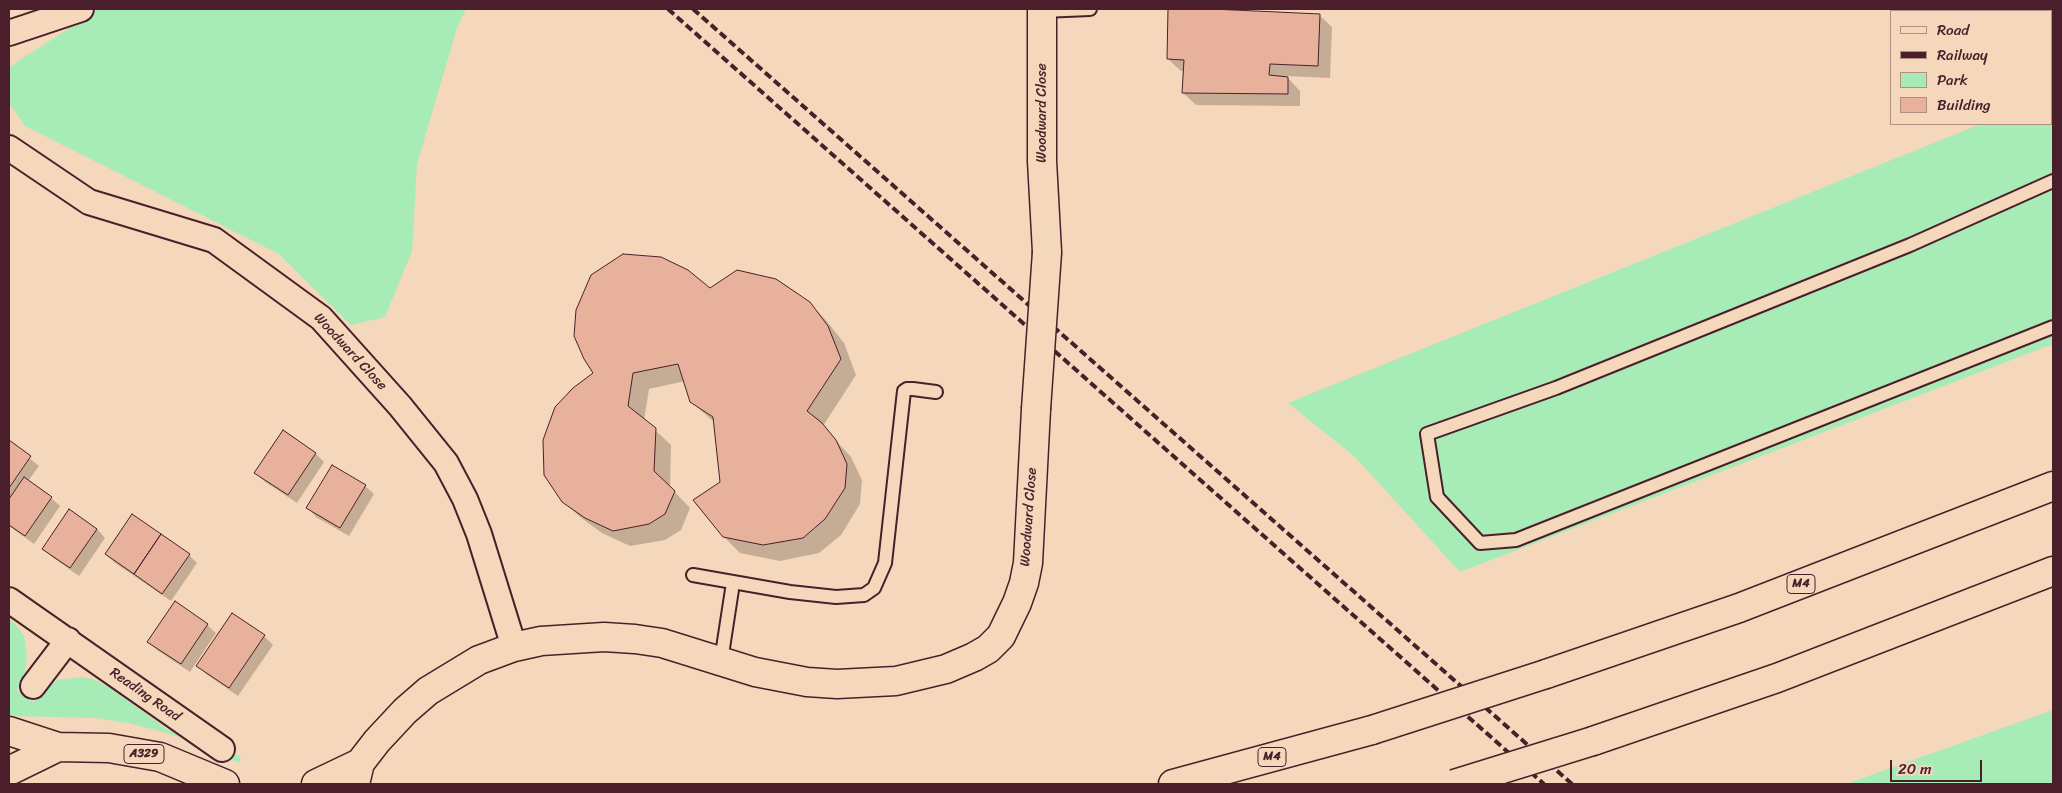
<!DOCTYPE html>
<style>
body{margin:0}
#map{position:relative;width:2062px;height:793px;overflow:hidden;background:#f5d8bb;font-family:Sriracha,sans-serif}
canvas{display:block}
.frame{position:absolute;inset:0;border:10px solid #4a1f2b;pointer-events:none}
.legend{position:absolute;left:1890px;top:10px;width:162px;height:115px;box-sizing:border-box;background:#f5d8bb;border:1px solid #b18e81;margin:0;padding:6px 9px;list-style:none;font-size:15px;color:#4a1f2b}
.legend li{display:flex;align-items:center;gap:10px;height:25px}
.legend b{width:25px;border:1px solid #b18e81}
.scale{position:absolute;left:1890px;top:760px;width:92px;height:22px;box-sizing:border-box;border:2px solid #4a1f2b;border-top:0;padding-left:6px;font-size:15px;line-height:18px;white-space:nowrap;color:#4a1f2b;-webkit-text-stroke:4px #f5d8bb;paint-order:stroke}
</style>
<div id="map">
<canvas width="2062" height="793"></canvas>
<div class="frame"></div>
<ul class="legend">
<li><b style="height:6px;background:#f5d8bb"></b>Road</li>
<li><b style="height:6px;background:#4a1f2b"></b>Railway</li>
<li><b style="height:14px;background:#a7ebb6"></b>Park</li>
<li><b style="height:14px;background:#e7b19b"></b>Building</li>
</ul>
<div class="scale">20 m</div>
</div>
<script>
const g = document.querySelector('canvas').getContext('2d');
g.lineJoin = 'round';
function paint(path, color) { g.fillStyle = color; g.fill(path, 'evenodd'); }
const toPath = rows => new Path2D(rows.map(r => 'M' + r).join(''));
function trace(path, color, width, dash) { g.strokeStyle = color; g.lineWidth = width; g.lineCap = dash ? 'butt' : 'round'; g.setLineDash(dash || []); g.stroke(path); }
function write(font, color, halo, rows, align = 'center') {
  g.font = font + ' Sriracha,sans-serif'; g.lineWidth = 5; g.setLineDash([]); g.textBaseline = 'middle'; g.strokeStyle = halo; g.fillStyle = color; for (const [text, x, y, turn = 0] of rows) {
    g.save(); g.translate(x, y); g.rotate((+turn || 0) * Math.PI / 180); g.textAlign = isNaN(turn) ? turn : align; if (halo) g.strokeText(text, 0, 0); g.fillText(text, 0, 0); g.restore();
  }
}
const green = toPath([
 [99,9,466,9,457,28,417,164,412,251,385,317,351,325,279,254,25,126,9,103,9,67],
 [2053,95,2053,344,1460,572,1354,456,1288,403,1981,124,2051,124,2051,96],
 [9,617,24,635,27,656,24,677,17,690,33,702,57,680,82,677,93,679,108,686,168,730,209,742,213,739,241,757,239,763,200,744,173,735,133,724,96,718,9,716],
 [2053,710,2053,784,1846,784]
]);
const shadow = toPath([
 [1169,9,1319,15,1332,27,1330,78,1286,76,1300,91,1300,106,1196,105,1183,93,1185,71,1181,71,1168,59],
 [710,289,809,303,825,319,844,343,856,375,823,426,851,457,862,480,860,504,841,535,819,553,780,561,740,553,724,537,721,483,714,422,691,402,685,381,649,389,644,420,671,445,670,487,690,508,681,530,665,540,630,546,602,533,580,517,563,501,544,441],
 [9,442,39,466,28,481,51,498,60,506,34,544,9,526],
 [316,454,324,462,297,503,264,481,256,473],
 [365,486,374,494,349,536,316,517,308,508],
 [97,529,105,538,79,576,52,557,43,549],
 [106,554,189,555,197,563,171,601,115,563],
 [175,603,207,625,216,633,190,672,157,650,149,641],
 [232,615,264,636,273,645,238,696,206,674,198,666]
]);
const building = toPath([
 [1168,9,1212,9,1320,14,1318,66,1270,64,1269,75,1288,77,1288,94,1182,93,1184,60,1167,59,1168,9],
 [623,254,661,257,688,270,710,288,737,270,776,279,810,302,828,326,841,359,807,411,822,423,836,440,847,464,845,488,825,519,803,538,763,545,723,537,693,500,720,482,713,417,690,402,678,364,633,373,628,406,656,428,654,471,675,491,665,514,649,524,613,531,585,518,562,502,544,475,543,440,555,407,573,388,593,373,584,359,574,336,576,310,591,275,623,254],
 [283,430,316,453,288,495,254,473,283,430],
 [9,440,31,456,9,488,9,440],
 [332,465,366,485,340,528,306,508,332,465],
 [24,477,52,497,25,536,9,525,9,499,24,477],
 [69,509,97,529,70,568,42,549,69,509],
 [132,514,161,534,134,574,105,554,132,514],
 [161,534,190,554,162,594,134,574,161,534],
 [175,601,208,624,181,664,147,642,175,601],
 [232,613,265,635,229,688,196,666,232,613]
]);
const lane = toPath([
 [1042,11,1090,9],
 [2053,181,1910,245,1556,388,1427,434,1437,497,1480,543,1516,540,2053,327],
 [693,575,790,592,836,597,864,595,874,588,885,563,904,391,907,389,913,389,936,392],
 [721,661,733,583]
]);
const street = toPath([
 [9,33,81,9],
 [9,148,89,202,214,240,321,318,400,406,446,463,465,499,479,534,514,647],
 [9,600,222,749],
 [33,686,68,640]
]);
const secondary = toPath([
 [1042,9,1042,161,1047,252],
 [316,784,360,763],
 [355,784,360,763,377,741,405,711,428,691,479,660,514,647,541,641,604,637,635,639,662,643,755,672,807,682,837,684,896,681,946,669,974,657,988,649,1001,636,1017,603,1024,583,1028,563,1036,409]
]);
const primary = toPath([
 [9,731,58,747,109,748,160,757,225,784],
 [9,771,58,747]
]);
const highway = toPath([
 [1546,674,1739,608,2053,486],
 [1593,741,1777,678,2053,571],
 [1173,784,1372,730]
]);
const rail = toPath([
 [668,9,1544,784],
 [693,9,1572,784]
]);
const secondaryBridge = toPath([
 [1036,409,1047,252]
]);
const highwayBridge = toPath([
 [1372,730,1546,674],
 [1454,784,1593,741]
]);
const shields = [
 [1801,584,28],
 [144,754,40],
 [1272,757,28]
];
const shieldNames = [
 ["M4",1801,584],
 ["A329",144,754],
 ["M4",1272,757]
];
const streetNames = [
 ["Woodward Close",1042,113,-90],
 ["Woodward Close",350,352,47],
 ["Woodward Close",1029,517,-86],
 ["Reading Road",145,695,35]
];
paint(green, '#a7ebb6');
paint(shadow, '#0003');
paint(building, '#e7b19b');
trace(building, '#4a1f2b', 1);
trace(lane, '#4a1f2b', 16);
trace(street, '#4a1f2b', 28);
trace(secondary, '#4a1f2b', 31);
trace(primary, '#4a1f2b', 31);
trace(highway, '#4a1f2b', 31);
trace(lane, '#f5d8bb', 12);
trace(street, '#f5d8bb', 24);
trace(secondary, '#f5d8bb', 28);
trace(primary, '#f5d8bb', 28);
trace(highway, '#f5d8bb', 28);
trace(rail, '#4a1f2b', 4, [8, 4]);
trace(secondaryBridge, '#4a1f2b', 31, []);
trace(highwayBridge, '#4a1f2b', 31, []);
trace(secondaryBridge, '#f5d8bb', 28);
trace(highwayBridge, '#f5d8bb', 28);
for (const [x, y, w] of shields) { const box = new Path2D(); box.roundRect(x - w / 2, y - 9.5, w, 19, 4); g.fillStyle = '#f5d8bb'; g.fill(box); trace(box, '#4a1f2b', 1); }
write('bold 12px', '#4a1f2b', null, shieldNames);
write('14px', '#4a1f2b', '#f5d8bb', streetNames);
</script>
